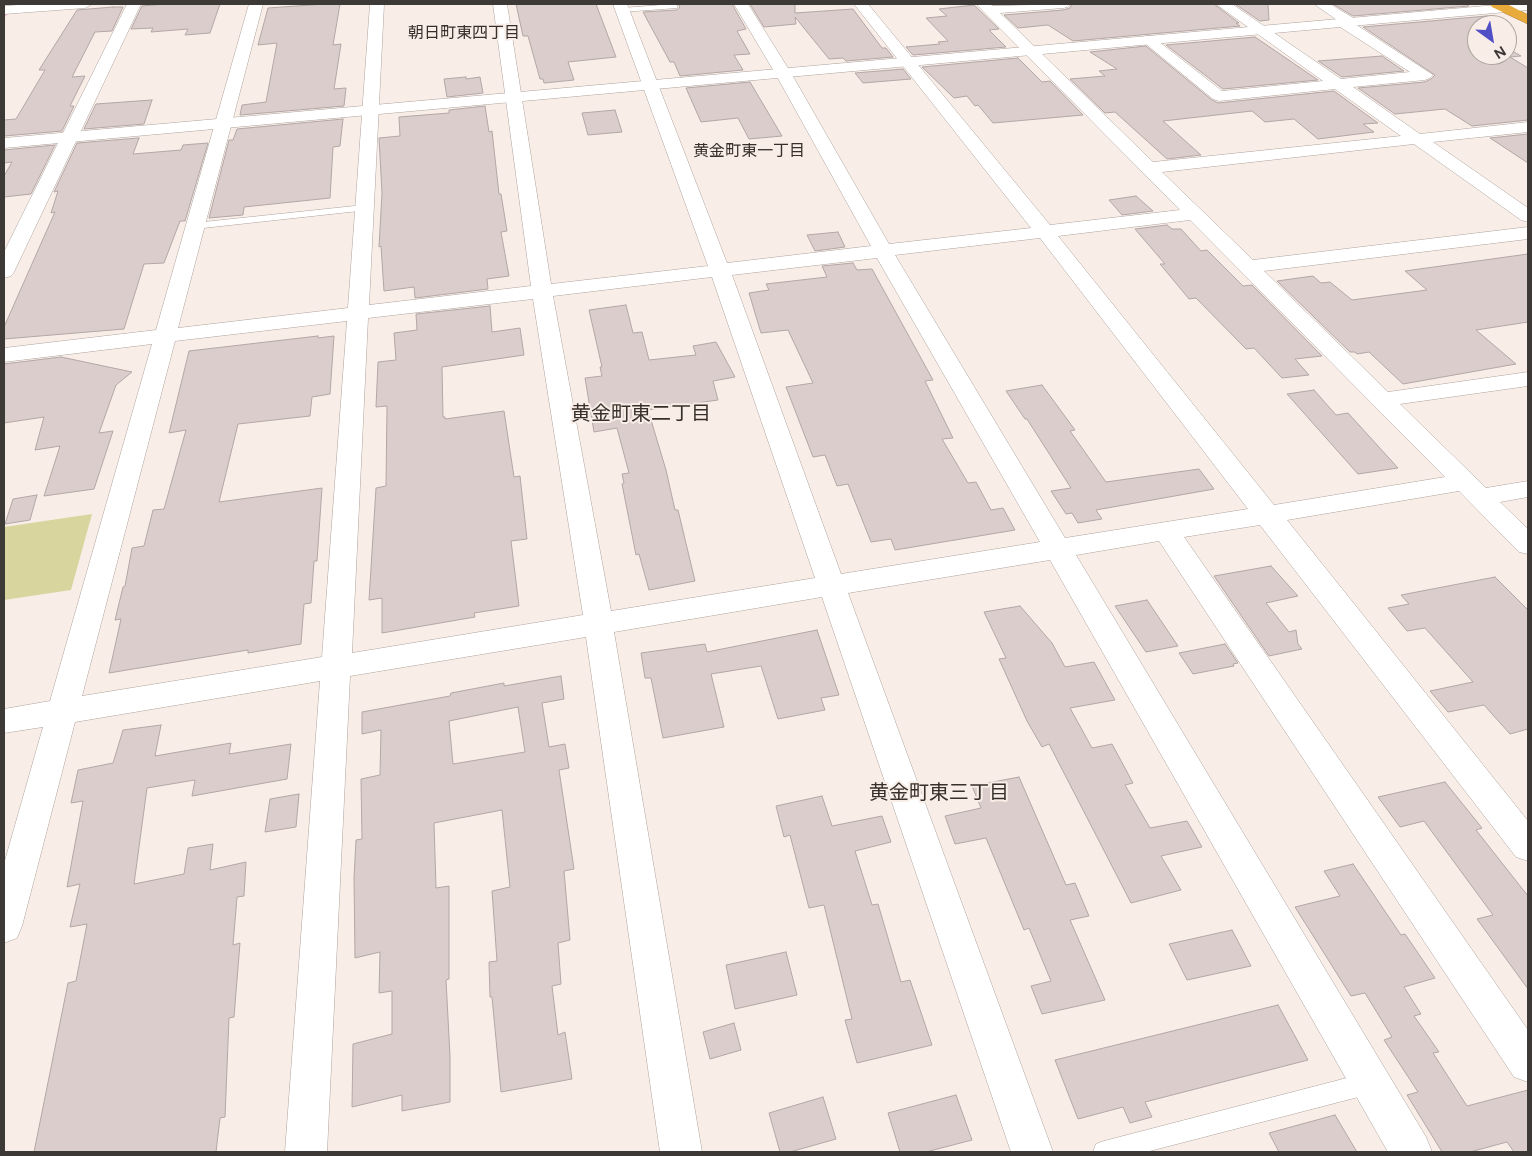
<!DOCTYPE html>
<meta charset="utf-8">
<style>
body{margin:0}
#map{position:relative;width:1532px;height:1156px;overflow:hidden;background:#f8ede7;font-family:Figtree,sans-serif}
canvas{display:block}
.frame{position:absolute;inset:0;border:5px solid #3d3936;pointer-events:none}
.north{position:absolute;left:1467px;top:15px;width:50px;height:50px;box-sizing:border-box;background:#f8ede7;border:1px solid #ada5a0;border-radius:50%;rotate:148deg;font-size:14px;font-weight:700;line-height:20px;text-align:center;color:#3d3936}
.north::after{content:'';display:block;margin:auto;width:18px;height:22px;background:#504fc5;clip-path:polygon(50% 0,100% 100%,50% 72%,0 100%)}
</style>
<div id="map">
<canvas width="1532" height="1156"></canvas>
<div class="frame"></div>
<div class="north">N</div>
</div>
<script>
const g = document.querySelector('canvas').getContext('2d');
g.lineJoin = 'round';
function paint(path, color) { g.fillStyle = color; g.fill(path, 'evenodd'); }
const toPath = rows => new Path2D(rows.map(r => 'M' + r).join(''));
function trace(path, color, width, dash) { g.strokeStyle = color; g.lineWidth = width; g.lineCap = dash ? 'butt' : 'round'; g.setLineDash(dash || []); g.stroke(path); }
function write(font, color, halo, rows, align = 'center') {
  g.font = font + ' Figtree,"Noto Sans JP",sans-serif'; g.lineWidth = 4; g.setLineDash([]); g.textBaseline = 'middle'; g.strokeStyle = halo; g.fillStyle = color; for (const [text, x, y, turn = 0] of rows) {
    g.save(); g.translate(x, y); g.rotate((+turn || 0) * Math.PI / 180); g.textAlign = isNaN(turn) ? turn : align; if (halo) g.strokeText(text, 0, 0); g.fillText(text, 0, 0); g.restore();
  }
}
const green = toPath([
 [92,514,71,590,4,600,4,527]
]);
const stream = toPath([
 [4,13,8,14,4,18,4,13]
]);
const building = toPath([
 [165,4,220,4,210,33,185,35,188,29,151,32,153,28,131,29,142,6,165,4],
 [325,4,340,4,333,45,341,44,334,89,346,88,344,106,240,115,242,105,266,102,277,43,258,45,268,8,325,4],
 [516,4,596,4,616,57,568,62,574,80,544,83,543,79,540,79,528,36,523,36,516,4],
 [678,4,732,4,746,29,737,31,750,54,734,55,743,70,680,76,674,62,670,62,643,12,677,10,680,7,678,4],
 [750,4,795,4,795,13,853,9,882,48,886,48,893,57,846,61,843,58,829,59,795,17,796,24,764,27,750,4],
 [1072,4,1214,4,1239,23,1236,23,1240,26,1073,41,1048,25,1018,28,1004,15,1063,10,1070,8,1072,4],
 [1235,4,1268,4,1269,20,1260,21,1235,4],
 [1333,4,1466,4,1469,6,1353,16,1333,4],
 [974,5,999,29,989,30,1006,47,913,55,906,47,940,44,938,42,948,41,926,18,947,16,939,9,974,5],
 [113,7,123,7,112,31,95,32,72,77,85,76,70,106,74,106,62,131,4,136,4,120,16,119,45,70,39,70,77,10,113,7],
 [1487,16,1504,25,1477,25,1477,55,1507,55,1507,48,1521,56,1510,57,1528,68,1528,120,1472,126,1445,109,1395,114,1358,88,1425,82,1431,79,1435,75,1363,27,1487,16],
 [1255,37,1318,80,1223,89,1166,45,1255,37],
 [1146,46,1212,100,1218,103,1334,91,1378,123,1363,124,1374,132,1318,139,1294,119,1265,122,1252,111,1163,121,1201,155,1167,159,1115,112,1105,113,1070,79,1105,76,1099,71,1117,69,1090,52,1146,46],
 [1382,56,1404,71,1342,77,1318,61,1382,56],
 [1018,58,1042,82,1050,81,1083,115,993,123,978,105,975,106,967,96,954,98,922,67,1018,58],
 [903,69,911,79,863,83,855,73,903,69],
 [466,77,466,79,480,77,483,93,447,97,444,79,466,77],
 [750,82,782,136,749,139,738,118,701,122,686,88,750,82],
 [152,100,144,124,84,129,96,104,152,100],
 [485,106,489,132,492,131,499,194,501,194,507,231,501,232,509,276,487,279,488,289,415,298,414,287,384,291,381,246,379,247,382,193,379,138,400,136,399,117,449,113,449,110,485,106],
 [615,110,622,132,588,135,582,113,615,110],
 [343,119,340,146,333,147,330,198,244,207,243,215,209,218,229,140,233,140,237,129,343,119],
 [1528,134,1528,163,1490,138,1528,134],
 [139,138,133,154,181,150,183,145,208,143,185,221,180,221,164,263,144,264,124,329,4,339,4,327,55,212,51,213,58,191,54,192,77,143,139,138],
 [55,145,31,194,4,197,4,176,12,162,4,163,4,150,55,145],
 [1136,196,1153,211,1122,215,1109,200,1136,196],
 [1167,225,1172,229,1181,229,1201,251,1207,250,1243,286,1252,285,1322,356,1295,359,1309,375,1282,378,1254,348,1246,349,1196,298,1189,299,1160,264,1165,264,1135,229,1167,225],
 [838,232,845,247,815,251,807,235,838,232],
 [1528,254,1528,322,1476,330,1516,364,1403,384,1369,352,1357,354,1355,352,1350,352,1277,281,1313,276,1321,283,1330,282,1352,300,1427,290,1405,271,1528,254],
 [853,263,857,270,872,269,933,380,925,381,953,438,942,439,968,483,976,482,991,510,1003,508,1015,530,895,550,891,539,871,542,848,484,837,486,825,455,813,457,786,387,813,383,788,330,761,333,749,293,769,290,766,284,827,277,822,266,853,263],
 [626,305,633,333,642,332,649,360,696,355,693,346,716,342,735,377,713,381,718,400,648,410,666,470,675,510,678,510,695,581,649,590,639,554,636,555,622,484,624,483,622,474,629,473,617,428,594,432,585,378,602,376,600,367,602,367,589,310,626,305],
 [490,306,492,332,520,328,524,355,442,367,443,417,445,417,445,419,504,411,514,477,520,476,527,539,511,541,519,606,474,613,475,617,382,633,382,598,369,600,376,488,386,486,387,406,376,407,378,362,396,360,394,333,417,330,416,314,490,306],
 [318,336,318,338,334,336,330,394,312,397,310,416,238,424,219,502,322,488,317,561,314,561,311,603,304,604,301,644,248,653,248,650,109,673,121,619,115,620,123,587,125,586,132,548,144,546,153,510,164,509,186,430,169,433,189,351,318,336],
 [61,357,132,372,116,385,99,433,113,431,94,489,44,496,60,446,35,450,44,417,4,423,4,364,61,357],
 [1042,385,1075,430,1070,431,1106,482,1199,469,1214,489,1096,510,1102,519,1078,523,1072,513,1066,514,1051,491,1071,488,1027,419,1025,419,1006,391,1042,385],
 [1314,390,1336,415,1348,413,1398,468,1358,474,1287,394,1314,390],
 [37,495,30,520,5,524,13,499,37,495],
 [1271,566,1298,596,1266,603,1289,632,1296,630,1298,644,1302,649,1269,656,1214,576,1271,566],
 [1495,577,1528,610,1528,729,1510,734,1484,705,1448,712,1430,691,1473,682,1425,628,1407,631,1388,608,1409,604,1401,595,1495,577],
 [1147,600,1178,646,1146,652,1115,606,1147,600],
 [1020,606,1052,643,1065,667,1094,662,1115,700,1070,708,1092,748,1112,744,1133,783,1125,785,1150,828,1187,821,1202,847,1161,856,1181,890,1131,903,1049,744,1042,747,1027,721,999,659,1006,658,984,612,1020,606],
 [817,630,839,695,821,698,825,710,778,719,761,666,711,674,724,727,663,738,651,678,645,678,641,653,705,644,707,652,817,630],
 [1225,644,1238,663,1233,664,1234,666,1193,674,1179,653,1225,644],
 [561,676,564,699,542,703,549,747,565,744,569,768,559,770,574,869,564,871,570,940,558,943,561,984,552,986,558,1035,565,1032,572,1079,501,1092,492,997,490,997,489,962,497,961,492,891,510,887,502,810,434,823,436,888,449,886,449,979,446,980,450,1056,450,1102,402,1111,402,1095,352,1107,353,1044,392,1034,392,991,379,993,380,952,355,958,354,878,356,840,362,839,361,779,380,775,381,730,362,734,362,712,450,696,451,693,504,683,504,686,561,676],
 [518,707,525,752,453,764,449,721,518,707],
 [161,725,155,756,231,743,229,754,291,744,287,779,192,796,195,780,147,788,134,884,184,874,188,848,213,844,210,870,246,862,244,896,237,897,233,945,240,943,234,1017,229,1018,225,1117,220,1118,216,1152,34,1152,68,983,76,981,87,924,70,927,80,884,67,887,83,801,71,803,78,770,113,763,123,730,161,725],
 [1019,777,1066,885,1075,883,1089,916,1070,920,1105,1000,1042,1014,1031,986,1051,981,1029,928,1024,930,986,838,955,844,945,816,981,808,972,786,1019,777],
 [1445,782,1482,828,1476,830,1528,896,1528,989,1477,919,1493,915,1424,821,1400,827,1378,797,1445,782],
 [299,794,296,827,265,832,270,799,299,794],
 [822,796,832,826,882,816,891,842,855,851,872,905,878,904,901,982,910,980,932,1045,857,1063,845,1020,852,1019,824,905,809,908,790,835,784,837,776,806,822,796],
 [1353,864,1401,935,1405,934,1435,978,1404,987,1421,1014,1414,1016,1439,1052,1433,1053,1467,1106,1528,1090,1528,1152,1514,1152,1507,1142,1470,1152,1442,1152,1407,1095,1418,1092,1384,1040,1392,1037,1365,993,1351,996,1295,907,1340,896,1324,871,1353,864],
 [1232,930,1251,966,1187,980,1169,944,1232,930],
 [786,952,797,995,735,1009,726,965,786,952],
 [1278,1005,1308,1060,1145,1102,1152,1117,1130,1123,1123,1107,1078,1119,1055,1060,1278,1005],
 [734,1023,741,1050,710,1059,703,1032,734,1023],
 [956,1095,972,1140,926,1152,900,1152,888,1113,956,1095],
 [823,1097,836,1139,790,1152,780,1152,769,1113,823,1097],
 [1335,1115,1357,1152,1279,1152,1269,1133,1335,1115]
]);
const lane = toPath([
 [674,4,678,6,677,8,622,12,618,10,622,8,674,4],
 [364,205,369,208,368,210,194,229,189,226,194,223,364,205],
 [1370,1072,1378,1075,1381,1083,1378,1091,1370,1094,1146,1152,1093,1152,1096,1144,1104,1141,1370,1072]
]);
const street = toPath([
 [32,4,92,4,85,8,4,14,4,6,32,4],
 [127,4,141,4,14,272,11,276,4,278,4,252,127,4],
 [249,4,263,4,178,328,348,308,370,4,384,4,369,305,531,286,493,4,507,4,551,284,708,266,613,4,627,4,727,263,871,246,775,73,734,4,748,4,791,73,889,244,1031,228,854,4,868,4,1050,225,1180,210,976,4,991,4,992,6,1070,4,1068,7,1063,8,1000,13,1153,162,1401,136,1335,89,1219,101,1213,99,1141,40,1143,37,1148,36,1153,37,1222,91,1323,81,1216,4,1232,4,1341,79,1410,72,1337,25,1335,22,1337,20,1314,4,1330,4,1355,19,1357,22,1355,24,1433,75,1430,78,1425,80,1353,87,1420,134,1528,122,1528,132,1433,142,1528,208,1528,222,1521,220,1414,144,1162,172,1253,260,1528,227,1528,239,1264,271,1388,392,1528,372,1528,386,1400,404,1486,488,1528,481,1528,497,1500,502,1528,529,1528,554,1519,552,1459,491,1287,520,1528,821,1528,861,1516,857,1260,525,1184,537,1528,1030,1528,1082,1514,1077,1159,541,1076,555,1426,1137,1432,1152,1388,1152,1050,560,848,593,1053,1152,1011,1152,822,597,614,632,702,1152,660,1152,586,637,350,676,327,1152,285,1152,320,681,75,722,22,926,17,938,4,943,4,864,43,727,4,733,4,709,50,701,152,344,4,362,4,348,156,330,249,4],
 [1190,220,1445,477,1274,505,1058,236,1190,220],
 [1040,238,1248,509,1065,538,895,255,1040,238],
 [877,258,1040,542,841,574,732,275,877,258],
 [712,277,815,578,611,611,553,296,712,277],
 [533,299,583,615,352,653,368,318,533,299],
 [347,321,322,657,82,696,175,341,347,321]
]);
const secondary = toPath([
 [1507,4,1528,4,1528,10,4,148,4,138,1507,4]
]);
const highway = toPath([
 [1490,4,1507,4,1528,15,1528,24,1492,7,1490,4]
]);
const farNeighbourhoodnames = [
 ["朝日町東四丁目",464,33],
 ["黄金町東一丁目",749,151]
];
const neighbourhoodNames = [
 ["黄金町東二丁目",641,414],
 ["黄金町東三丁目",939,793]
];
paint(green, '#d9d59e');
paint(stream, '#f8c0d1');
paint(building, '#dacdcc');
trace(building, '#b3a7a6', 1);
trace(lane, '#aea39e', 1);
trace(street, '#aea39e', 1);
trace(secondary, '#aea39e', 1);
trace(highway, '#ac8239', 1);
paint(lane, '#fff');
paint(street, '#fff');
paint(secondary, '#fff');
paint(highway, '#e8aa3a');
write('16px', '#372f2a', '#f8ede7', farNeighbourhoodnames);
write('20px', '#372f2a', '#f8ede7', neighbourhoodNames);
</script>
